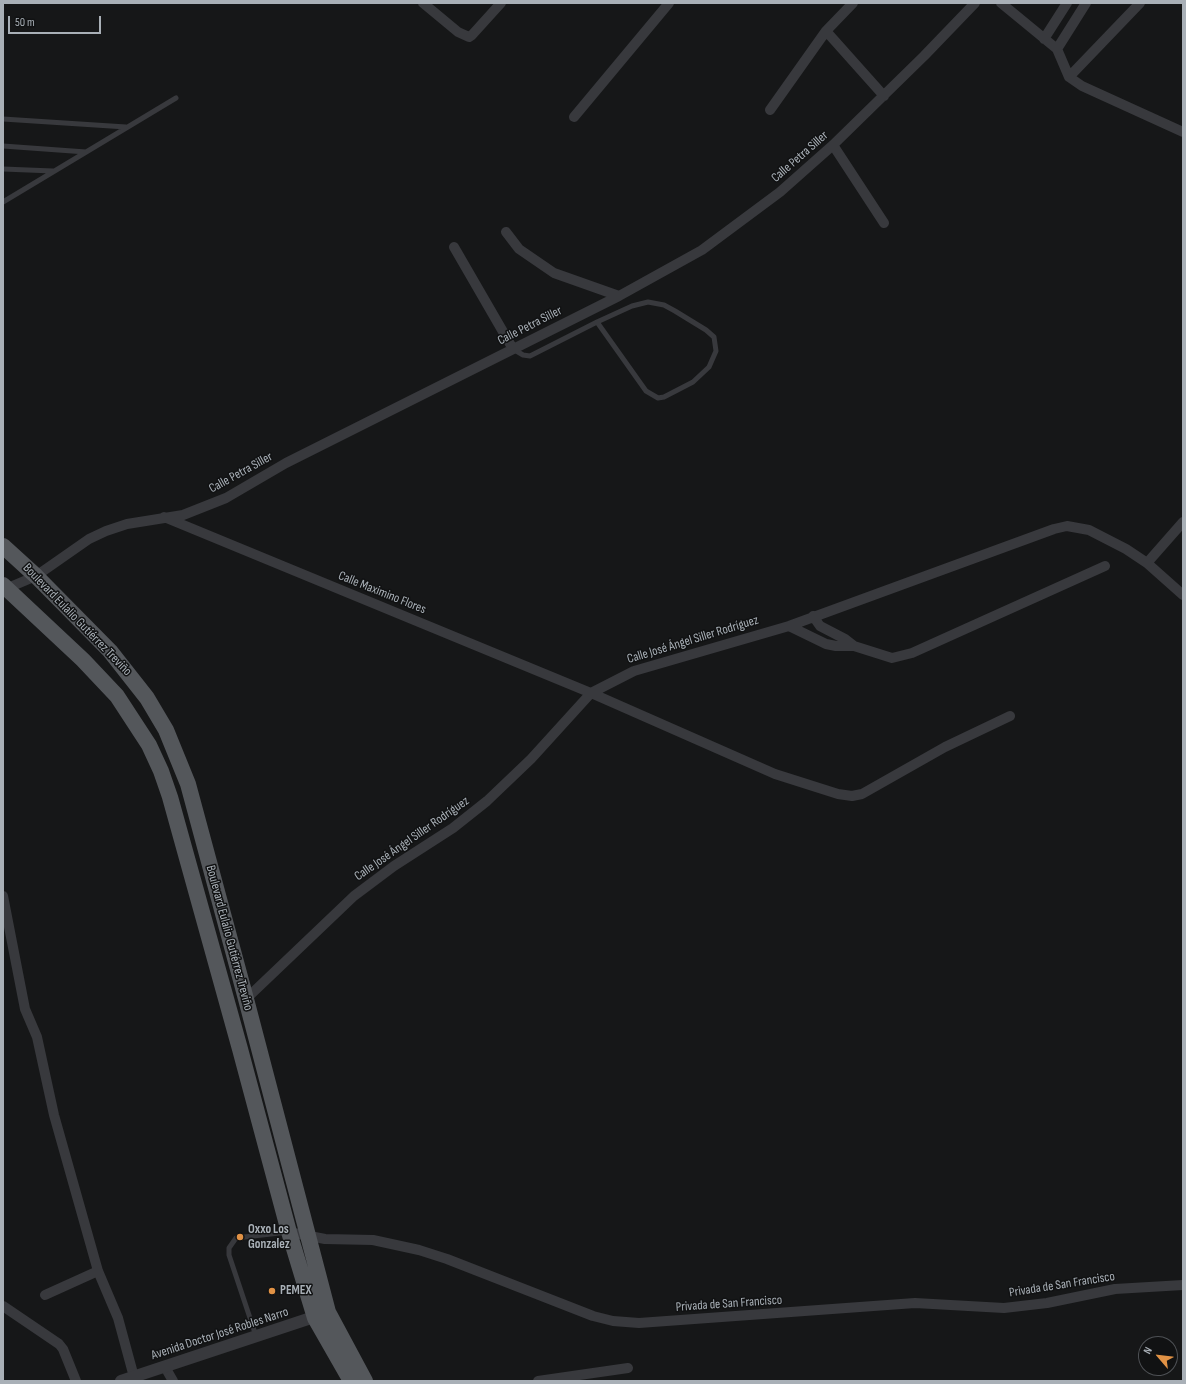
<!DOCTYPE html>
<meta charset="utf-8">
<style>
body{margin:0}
#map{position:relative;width:1186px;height:1384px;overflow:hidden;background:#161718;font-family:"Sofia Sans Condensed",sans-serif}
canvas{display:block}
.frame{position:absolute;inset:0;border:4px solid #a9b0b7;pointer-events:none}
.north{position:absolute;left:1138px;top:1336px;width:40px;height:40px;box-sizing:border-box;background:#111213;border:1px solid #4e5155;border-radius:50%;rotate:298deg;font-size:11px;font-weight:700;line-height:16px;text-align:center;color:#a9b0b7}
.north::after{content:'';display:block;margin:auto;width:14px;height:18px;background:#e19245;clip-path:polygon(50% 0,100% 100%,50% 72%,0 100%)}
.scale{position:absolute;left:8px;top:16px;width:93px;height:18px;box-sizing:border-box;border:2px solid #a9b0b7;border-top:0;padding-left:5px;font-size:12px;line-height:14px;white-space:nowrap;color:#a9b0b7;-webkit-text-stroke:3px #111213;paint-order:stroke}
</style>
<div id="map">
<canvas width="1186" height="1384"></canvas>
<div class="frame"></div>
<div class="north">N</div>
<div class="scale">50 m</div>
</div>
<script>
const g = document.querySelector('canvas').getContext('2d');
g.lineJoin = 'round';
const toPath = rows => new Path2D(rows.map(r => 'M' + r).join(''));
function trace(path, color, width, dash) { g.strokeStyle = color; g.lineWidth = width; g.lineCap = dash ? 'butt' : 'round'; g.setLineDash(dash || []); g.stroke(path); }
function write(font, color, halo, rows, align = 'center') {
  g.font = font + ' "Sofia Sans Condensed",sans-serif'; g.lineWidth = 3; g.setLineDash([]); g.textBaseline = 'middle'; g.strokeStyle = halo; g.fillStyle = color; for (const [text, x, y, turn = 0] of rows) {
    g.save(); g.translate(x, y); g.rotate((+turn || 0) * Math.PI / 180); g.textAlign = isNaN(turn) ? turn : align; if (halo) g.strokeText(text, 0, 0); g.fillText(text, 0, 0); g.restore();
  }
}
const service = toPath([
 [3,119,126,127],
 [3,146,86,152],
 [3,169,53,171],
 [3,202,176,98],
 [513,349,523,355,530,356,597,322,632,306,648,302,664,305,675,311,706,330,714,337,716,351,709,367,693,382,664,397,658,398,646,391,597,322],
 [256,1336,229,1255,229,1248,236,1238,288,1232]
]);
const minor = toPath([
 [423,3,458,32,469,37,472,35,501,3],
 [1001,3,1057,49,1069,77,1082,86,1183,132],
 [826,31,884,96],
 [1044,39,1067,3],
 [1057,49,1086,3],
 [1069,77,1140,3],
 [770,110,826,31,853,3],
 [574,117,669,3],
 [833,145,884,223],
 [506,232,519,249,554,273,619,296],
 [454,247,513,349],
 [164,517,591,693,775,774,838,794,852,796,862,794,945,747,1010,716],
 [1147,563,1183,522],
 [3,590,36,576,89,539,106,531,127,524,183,515,226,498,286,463,619,296,702,250,780,192,833,145,924,56,975,3],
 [813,616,820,626,845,639,854,646],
 [789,626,826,644,836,646,854,646,892,658,912,653,1105,566],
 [3,896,25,1009,37,1037,54,1115,98,1271,118,1318,134,1377],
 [246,999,354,896,394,866,453,828,487,801,531,759,591,693,634,671,789,626,1054,529,1067,526,1089,530,1126,549,1147,563,1183,595],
 [289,1232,325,1239,373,1240,419,1250,447,1259,593,1316,613,1321,639,1323,915,1303,1004,1308,1047,1303,1115,1289,1183,1285],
 [45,1295,98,1271],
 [3,1306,59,1344,63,1349,76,1381],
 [165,1367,173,1381],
 [538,1381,628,1368]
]);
const tertiary = toPath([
 [121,1381,323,1314]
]);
const primary = toPath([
 [3,546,36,576,110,651,147,698,166,730,188,784,246,999,328,1312,365,1381],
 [3,585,83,660,117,696,149,745,161,771,170,797,240,1049,289,1232,315,1318,351,1381]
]);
const markers = [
 [240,1237,4,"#e19245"],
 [272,1291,4,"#e19245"]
];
const streetNames = [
 ["Calle Petra Siller",800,157,-41],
 ["Calle Petra Siller",530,326,-27],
 ["Calle Petra Siller",241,473,-29],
 ["Calle Maximino Flores",382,593,22],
 ["Boulevard Eulalio Gutiérrez Treviño",77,620,46],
 ["Calle José Ángel Siller Rodríguez",693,640,-17],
 ["Calle José Ángel Siller Rodríguez",412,839,-35],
 ["Boulevard Eulalio Gutiérrez Treviño",229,938,75],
 ["Privada de San Francisco",1062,1285,-9],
 ["Privada de San Francisco",729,1304,-4],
 ["Avenida Doctor José Robles Narro",220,1334,-18]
];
const poiNames = [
 ["Oxxo Los",248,1230],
 ["Gonzalez",248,1245],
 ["PEMEX",280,1291]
];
trace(service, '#38393d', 5);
trace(minor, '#38393d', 10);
trace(tertiary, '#38393d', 12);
trace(primary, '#54575b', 16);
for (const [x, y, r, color] of markers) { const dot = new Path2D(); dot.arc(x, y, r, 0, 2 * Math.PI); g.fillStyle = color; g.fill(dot); trace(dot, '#111213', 1.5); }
write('13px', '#a9b0b7', '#111213', streetNames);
write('bold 13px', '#a9b0b7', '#111213', poiNames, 'left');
</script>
